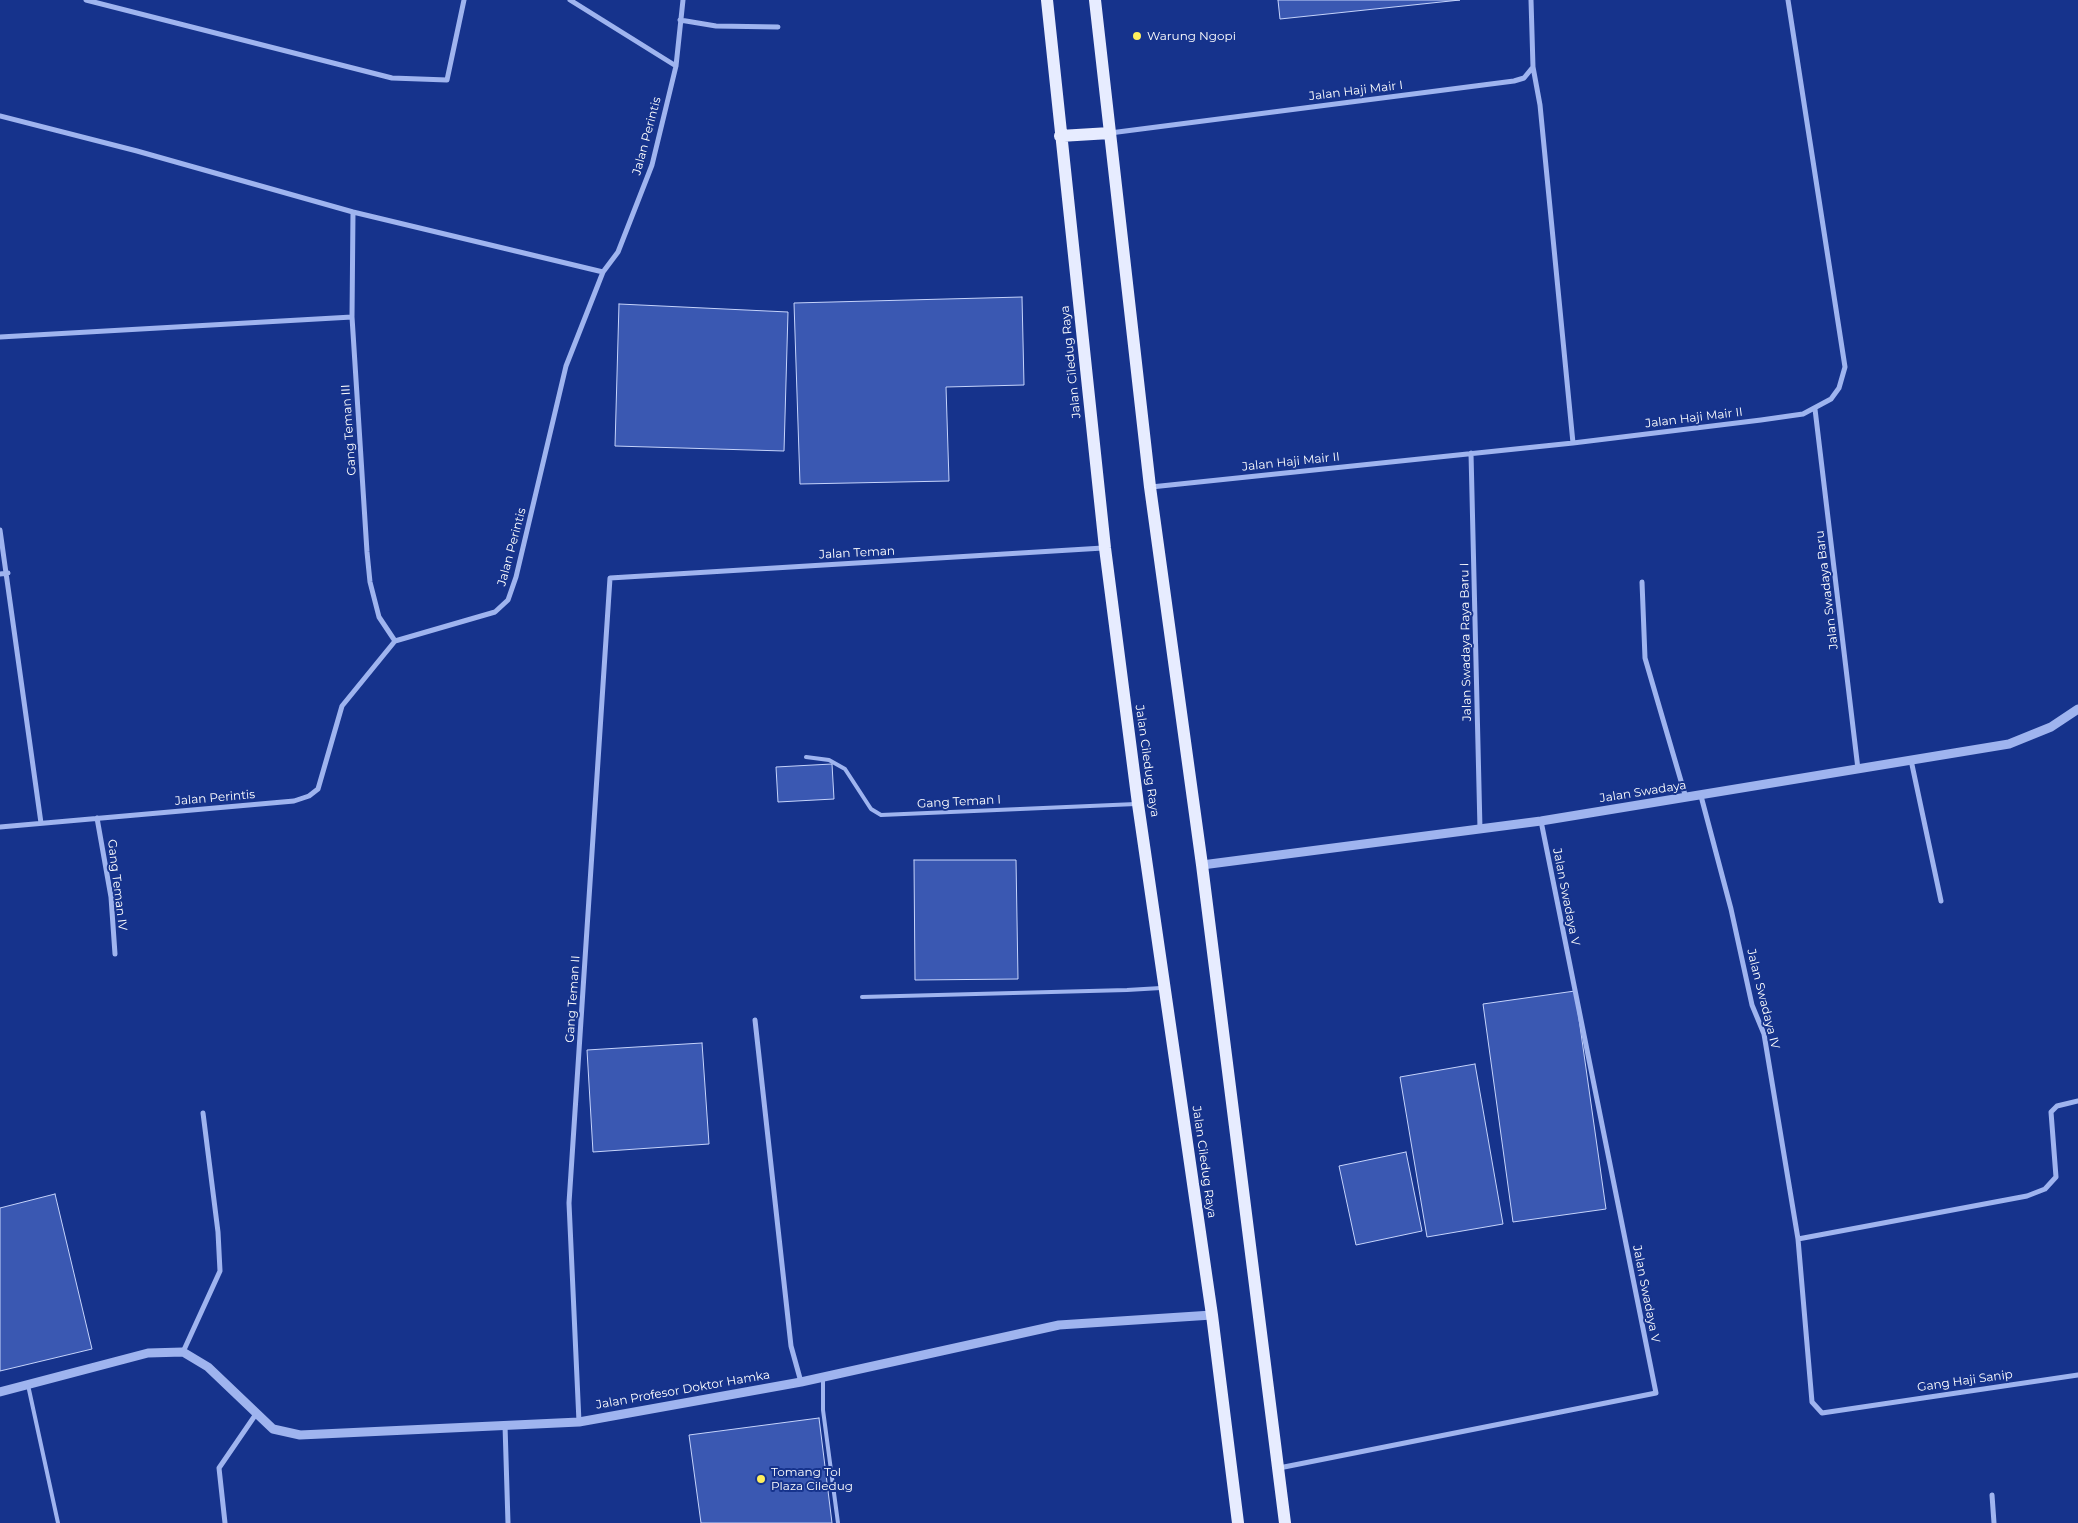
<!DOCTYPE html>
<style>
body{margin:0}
canvas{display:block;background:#16338c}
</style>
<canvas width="2078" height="1523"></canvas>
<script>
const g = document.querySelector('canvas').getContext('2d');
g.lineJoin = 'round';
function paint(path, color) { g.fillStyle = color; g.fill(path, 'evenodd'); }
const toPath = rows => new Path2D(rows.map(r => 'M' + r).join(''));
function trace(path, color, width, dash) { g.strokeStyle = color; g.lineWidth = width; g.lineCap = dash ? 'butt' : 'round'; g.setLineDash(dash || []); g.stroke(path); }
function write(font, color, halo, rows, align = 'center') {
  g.font = font + ' Montserrat,sans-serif'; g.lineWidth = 4; g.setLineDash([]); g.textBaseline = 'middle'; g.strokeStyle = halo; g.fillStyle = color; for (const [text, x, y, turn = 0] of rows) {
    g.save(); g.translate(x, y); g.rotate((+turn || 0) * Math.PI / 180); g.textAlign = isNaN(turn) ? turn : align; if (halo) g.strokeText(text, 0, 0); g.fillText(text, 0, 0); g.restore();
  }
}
const building = toPath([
 [1278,0,1460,0,1280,19,1278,0],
 [1022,297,1024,385,946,387,949,481,800,484,794,303,1022,297],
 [619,304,788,312,784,451,615,446,619,304],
 [832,764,834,799,778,802,776,767,832,764],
 [914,860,1016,860,1018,979,915,980,914,860],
 [1575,991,1606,1209,1513,1222,1483,1004,1575,991],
 [702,1043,709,1144,593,1152,587,1050,702,1043],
 [1475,1064,1503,1224,1427,1237,1400,1077,1475,1064],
 [1406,1152,1422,1231,1356,1245,1339,1166,1406,1152],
 [55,1194,92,1349,0,1371,0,1208,55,1194],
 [819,1418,832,1523,701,1523,689,1435,819,1418]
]);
const service = toPath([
 [806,757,829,760,845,769,871,809,881,815,1136,804],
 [862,997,1127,990,1161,988],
 [823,1379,823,1410,838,1523],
 [28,1385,58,1523]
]);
const minor = toPath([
 [86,0,392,78,447,80,464,0],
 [570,0,676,66],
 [680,20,716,26,778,27],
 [1533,67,1540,105,1573,443],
 [0,116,137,151,353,212,603,272],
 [1110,133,1514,81,1524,78,1533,67,1531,0],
 [353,212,352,317,367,552,370,582,379,617,395,641],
 [0,337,352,317],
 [1815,409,1858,769],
 [1471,453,1480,829],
 [1151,487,1573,443,1761,420,1803,414,1831,399,1839,388,1845,367,1788,0],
 [0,530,41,823],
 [0,574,8,573],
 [1642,582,1645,658,1686,798],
 [1911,760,1941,901],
 [1701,796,1731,909,1752,1005,1764,1034,1798,1239,1812,1402,1822,1413,2078,1375],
 [97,818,111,897,115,954],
 [0,827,294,801,309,796,318,789,342,706,395,641,495,612,508,600,516,577,566,366,603,272,618,252,652,165,676,66,683,0],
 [755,1020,791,1346,801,1382],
 [1798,1239,2027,1196,2045,1189,2056,1177,2051,1112,2057,1106,2078,1101],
 [183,1352,220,1271,218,1232,203,1113],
 [579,1422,569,1203,610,578,1103,548],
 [505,1425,508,1523],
 [1279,1468,1656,1393,1541,821],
 [1992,1495,1994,1523],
 [225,1523,219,1468,256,1414]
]);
const tertiary = toPath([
 [1202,865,1541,821,2009,744,2051,727,2078,709],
 [0,1392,148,1353,183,1352,208,1367,273,1429,300,1435,579,1422,801,1382,1059,1325,1212,1315]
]);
const primary = toPath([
 [1047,0,1105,548,1138,804,1212,1315,1238,1523],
 [1095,0,1150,487,1202,865,1285,1523],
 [1060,136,1110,133]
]);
const markers = [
 [1137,36,5,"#ffef5d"],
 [761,1479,5,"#ffef5d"]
];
const poiNames = [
 ["Warung Ngopi",1147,36],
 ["Tomang Tol",771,1472],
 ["Plaza Ciledug",771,1486]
];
const streetNames = [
 ["Jalan Haji Mair I",1356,91,-7],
 ["Jalan Perintis",647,136,-75],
 ["Jalan Ciledug Raya",1071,362,-96],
 ["Jalan Haji Mair II",1694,418,-7],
 ["Gang Teman III",349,430,-94],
 ["Jalan Haji Mair II",1291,462,-6],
 ["Jalan Perintis",512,547,-75],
 ["Jalan Teman",857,553,-3],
 ["Jalan Swadaya Baru",1827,590,-97],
 ["Jalan Swadaya Raya Baru I",1466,642,-91],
 ["Jalan Ciledug Raya",1147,761,82],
 ["Jalan Swadaya",1643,792,-9],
 ["Jalan Perintis",215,798,-5],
 ["Gang Teman I",959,802,-3],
 ["Gang Teman IV",117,885,83],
 ["Jalan Swadaya V",1566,897,79],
 ["Gang Teman II",573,999,-86],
 ["Jalan Swadaya IV",1763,999,76],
 ["Jalan Ciledug Raya",1204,1162,82],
 ["Jalan Swadaya V",1646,1294,79],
 ["Gang Haji Sanip",1965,1381,-8],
 ["Jalan Profesor Doktor Hamka",683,1390,-10]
];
paint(building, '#3a58b2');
trace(building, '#c5d3fb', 1);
trace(service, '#9fb4ef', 4);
trace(minor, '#9fb4ef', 5);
trace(tertiary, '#9fb4ef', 9);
trace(primary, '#e7ecff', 12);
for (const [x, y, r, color] of markers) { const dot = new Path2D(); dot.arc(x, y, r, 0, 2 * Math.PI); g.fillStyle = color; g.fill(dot); trace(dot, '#16338c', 2); }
write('12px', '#fff', '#16338c', poiNames, 'left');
write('12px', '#fff', '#16338c', streetNames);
</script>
